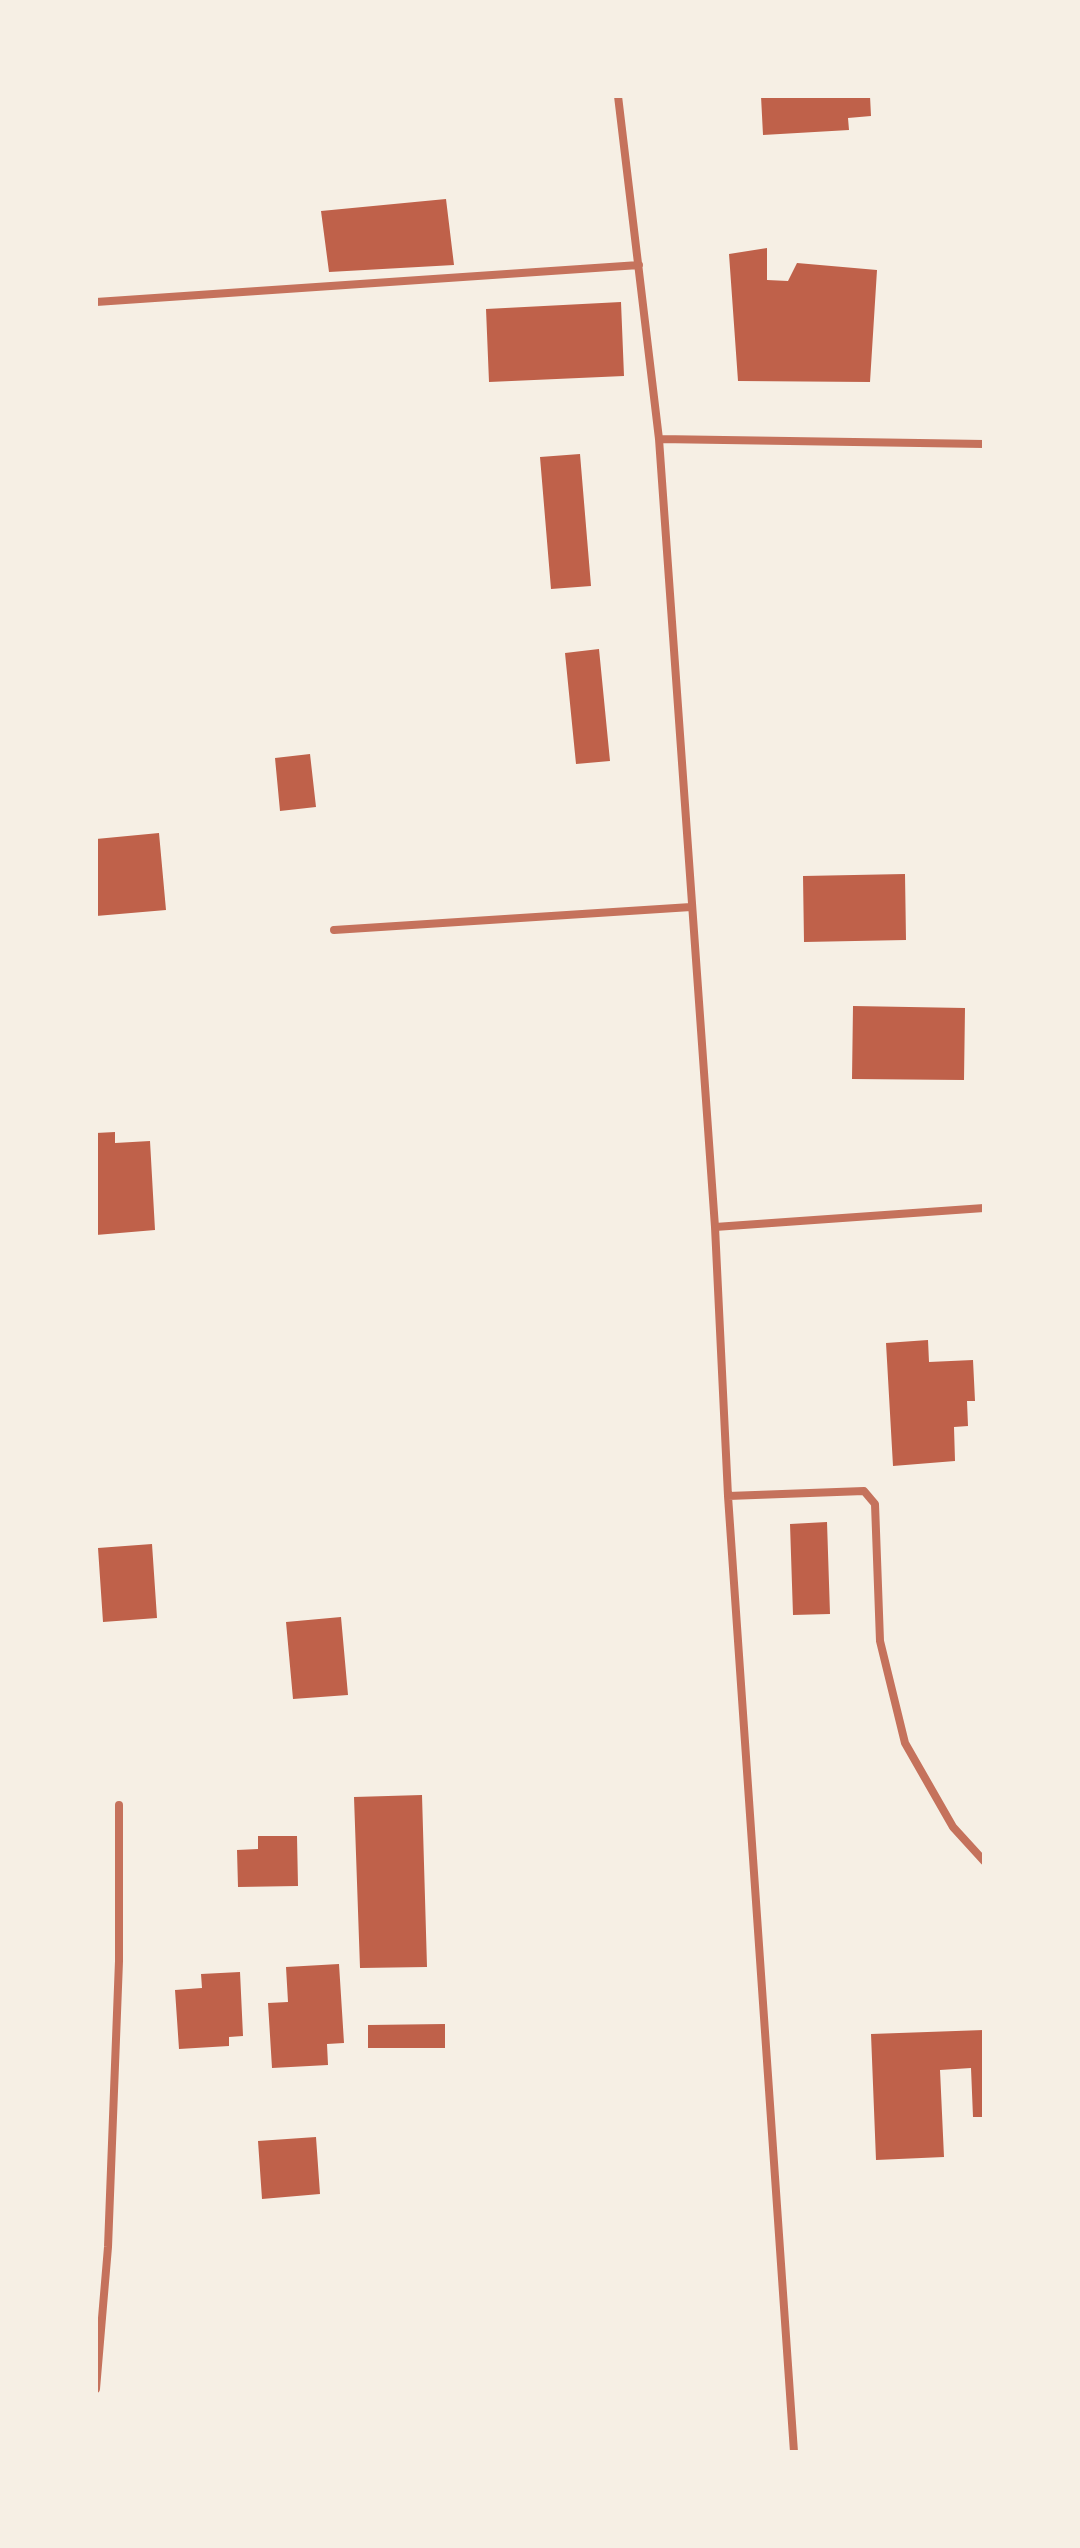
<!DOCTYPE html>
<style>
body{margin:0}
#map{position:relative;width:1080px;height:2548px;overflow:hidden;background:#f6efe4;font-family:Inter,sans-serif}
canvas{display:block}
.frame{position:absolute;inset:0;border:98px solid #f6efe4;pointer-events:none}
</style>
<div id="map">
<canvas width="1080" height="2548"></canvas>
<div class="frame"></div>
</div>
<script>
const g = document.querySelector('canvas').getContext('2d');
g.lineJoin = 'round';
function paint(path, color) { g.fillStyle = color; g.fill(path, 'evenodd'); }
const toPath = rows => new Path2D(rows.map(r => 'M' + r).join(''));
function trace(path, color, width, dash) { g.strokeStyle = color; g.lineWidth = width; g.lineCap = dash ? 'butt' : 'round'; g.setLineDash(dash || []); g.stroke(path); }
const building = toPath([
 [761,96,870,96,871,116,848,118,849,130,763,135],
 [446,199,454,265,329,272,321,211],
 [767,248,767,280,788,281,797,263,877,270,870,382,738,381,729,254],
 [621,302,624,376,489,382,486,309],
 [580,454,591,586,551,589,540,457],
 [599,649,610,761,576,764,565,653],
 [310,754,316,807,280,811,275,758],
 [159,833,166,910,96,916,96,839],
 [905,874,906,940,804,942,803,876],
 [853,1006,965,1008,964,1080,852,1079],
 [115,1132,115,1143,150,1141,155,1230,96,1235,96,1133],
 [928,1340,929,1362,973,1360,975,1401,967,1401,968,1426,954,1427,955,1461,893,1466,886,1343],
 [827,1522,830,1614,793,1615,790,1524],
 [152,1544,157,1618,103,1622,98,1548],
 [341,1617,348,1695,293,1699,286,1622],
 [422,1795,427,1967,360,1968,354,1797],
 [258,1836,297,1836,298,1886,238,1887,237,1850,258,1849],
 [339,1964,344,2043,327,2044,328,2065,272,2068,268,2003,288,2002,286,1967],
 [240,1972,243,2036,229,2037,229,2046,179,2049,175,1990,202,1988,201,1974],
 [445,2024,445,2048,368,2048,368,2025],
 [984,2030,984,2117,973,2117,971,2068,940,2070,944,2157,876,2160,871,2034],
 [316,2137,320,2194,262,2199,258,2141]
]);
const minor = toPath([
 [618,96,659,439,715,1227,728,1496,794,2452],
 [96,302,639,265],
 [659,439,984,444],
 [334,930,691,907],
 [715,1227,984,1208],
 [728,1496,864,1491,875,1504,880,1641,905,1743,953,1827,984,1861],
 [96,2389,108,2247,119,1961,119,1805]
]);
paint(building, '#bf614a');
trace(minor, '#c5725c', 8);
</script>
